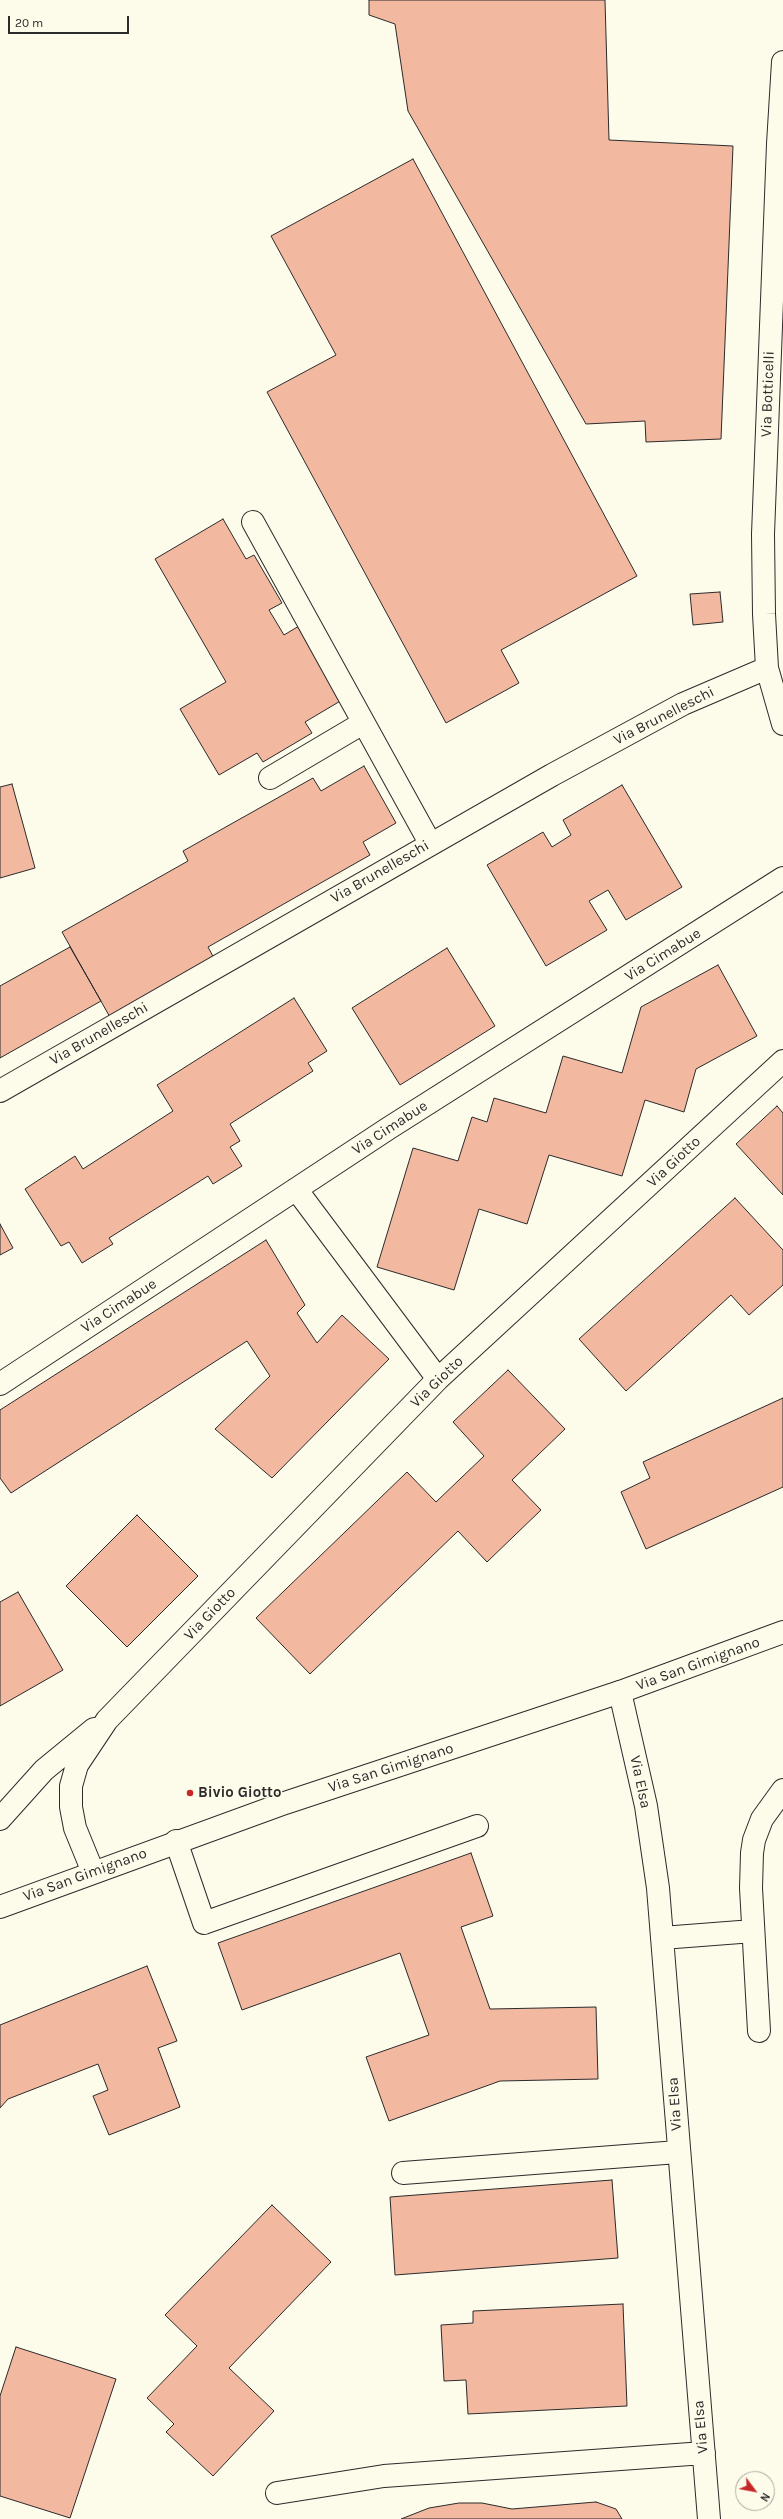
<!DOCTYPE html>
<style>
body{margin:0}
#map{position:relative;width:783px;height:2519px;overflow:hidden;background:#fdfbea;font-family:Karla,sans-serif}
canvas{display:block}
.north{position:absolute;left:735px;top:2471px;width:40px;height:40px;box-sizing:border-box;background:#fdfbea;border:1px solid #a9a89e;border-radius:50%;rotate:122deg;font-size:11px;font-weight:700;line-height:16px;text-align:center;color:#2b2b2b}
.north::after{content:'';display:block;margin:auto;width:14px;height:18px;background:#c62828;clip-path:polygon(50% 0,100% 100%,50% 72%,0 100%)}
.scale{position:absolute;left:8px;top:16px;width:121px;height:18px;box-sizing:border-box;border:2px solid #2b2b2b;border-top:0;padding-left:5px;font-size:12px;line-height:14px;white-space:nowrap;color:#2b2b2b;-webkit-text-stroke:3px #fdfbea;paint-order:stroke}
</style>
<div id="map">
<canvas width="783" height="2519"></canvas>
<div class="north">N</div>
<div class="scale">20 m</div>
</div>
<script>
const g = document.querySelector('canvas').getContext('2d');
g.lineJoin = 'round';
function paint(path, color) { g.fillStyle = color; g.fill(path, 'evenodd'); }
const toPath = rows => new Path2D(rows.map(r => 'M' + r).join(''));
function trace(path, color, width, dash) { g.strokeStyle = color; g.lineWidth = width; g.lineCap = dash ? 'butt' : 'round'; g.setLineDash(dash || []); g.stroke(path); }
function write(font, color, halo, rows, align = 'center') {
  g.font = font + ' Karla,sans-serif'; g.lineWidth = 3; g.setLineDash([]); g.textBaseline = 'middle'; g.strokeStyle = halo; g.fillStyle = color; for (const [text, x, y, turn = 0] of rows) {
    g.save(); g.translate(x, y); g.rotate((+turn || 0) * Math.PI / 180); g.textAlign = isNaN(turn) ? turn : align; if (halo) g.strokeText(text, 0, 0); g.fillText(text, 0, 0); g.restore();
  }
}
const building = toPath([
 [369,0,605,0,609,140,733,146,721,439,646,442,645,421,586,424,408,111,395,24,369,15,369,0],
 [413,159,637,576,501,650,519,683,446,723,267,392,336,355,271,236,413,159],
 [223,519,246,559,254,555,282,603,269,610,284,635,299,626,342,700,305,722,312,733,263,762,257,753,219,775,180,709,226,682,155,559,223,519],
 [720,592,723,622,693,625,690,594,720,592],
 [364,766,396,823,363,842,370,855,208,947,215,960,111,1019,62,932,188,861,183,851,313,778,321,791,364,766],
 [12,784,35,868,0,878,0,787,12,784],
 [622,785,682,887,626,920,608,890,589,901,607,930,546,966,487,865,543,832,552,847,571,835,563,820,622,785],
 [70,947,101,1001,0,1058,0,986,70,947],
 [447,948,495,1026,400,1085,352,1008,447,948],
 [718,965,757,1036,696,1069,684,1112,645,1100,622,1176,549,1155,527,1224,479,1209,454,1290,377,1267,413,1148,458,1161,472,1117,487,1122,494,1098,546,1113,563,1056,622,1073,641,1007,718,965],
 [294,998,327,1051,308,1063,313,1071,230,1124,240,1141,230,1147,242,1166,213,1184,208,1176,109,1238,113,1244,82,1263,69,1242,61,1246,25,1189,75,1156,83,1169,173,1111,157,1085,294,998],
 [777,1106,783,1113,783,1195,736,1144,777,1106],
 [735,1198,783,1250,783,1285,749,1315,731,1295,626,1391,579,1339,735,1198],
 [0,1224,13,1248,0,1255,0,1224],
 [266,1240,305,1305,297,1313,317,1343,342,1315,389,1359,272,1478,215,1429,270,1376,247,1341,11,1493,0,1478,0,1410,266,1240],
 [508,1370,565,1429,512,1480,541,1510,487,1562,458,1531,310,1674,256,1618,407,1472,436,1502,484,1456,453,1422,508,1370],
 [783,1398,783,1487,646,1549,621,1492,650,1478,643,1462,783,1398],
 [137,1515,198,1576,127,1647,66,1586,137,1515],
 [18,1592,63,1670,0,1706,0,1602,18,1592],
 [471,1853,493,1916,461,1927,490,2009,596,2007,598,2079,500,2081,389,2121,366,2057,429,2035,400,1953,242,2010,218,1943,471,1853],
 [147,1966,177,2041,158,2048,180,2107,109,2135,93,2096,108,2090,98,2064,8,2099,0,2108,0,2025,147,1966],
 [612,2180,618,2258,395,2275,390,2197,612,2180],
 [272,2205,331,2262,229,2368,274,2411,213,2476,166,2432,174,2424,147,2398,197,2346,165,2315,272,2205],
 [623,2304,627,2406,468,2414,466,2380,444,2381,441,2325,473,2323,473,2311,623,2304],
 [16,2347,116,2379,70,2518,0,2496,0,2396,16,2347],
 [596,2502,616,2509,622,2519,401,2519,429,2508,459,2503,482,2503,512,2509,596,2502]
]);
const minor = toPath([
 [783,62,778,144,763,534,764,614,767,668,783,724],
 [253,522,430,843],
 [270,778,363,723],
 [0,1091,552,775,683,704,767,668],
 [296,1189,438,1379],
 [0,1384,389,1128,783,878],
 [620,1692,646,1806,658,1888,709,2519],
 [0,1819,44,1770,94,1729],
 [176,1841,204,1923,477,1826],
 [93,1872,75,1828,71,1807,71,1786,77,1765,107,1720,438,1379,783,1061],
 [662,1938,753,1931],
 [759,2031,751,1888,752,1853,754,1840,762,1819,783,1790],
 [403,2173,678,2152],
 [277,2493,384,2476,704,2453]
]);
const major = toPath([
 [0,1907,285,1803,620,1692,783,1632]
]);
const markers = [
 [190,1793,4,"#c62828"]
];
const streetNames = [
 ["Via Botticelli",768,394,-88],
 ["Via Brunelleschi",664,716,-27],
 ["Via Brunelleschi",380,872,-30],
 ["Via Cimabue",663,955,-32],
 ["Via Brunelleschi",99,1034,-30],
 ["Via Cimabue",390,1128,-33],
 ["Via Giotto",674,1162,-43],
 ["Via Cimabue",119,1306,-33],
 ["Via Giotto",437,1382,-44],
 ["Via Giotto",210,1614,-46],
 ["Via San Gimignano",698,1664,-20],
 ["Via San Gimignano",391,1768,-18],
 ["Via Elsa",640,1782,78],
 ["Via San Gimignano",85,1875,-20],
 ["Via Elsa",675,2104,-94],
 ["Via Elsa",701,2427,-95]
];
const poiNames = [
 ["Bivio Giotto",198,1793]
];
paint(building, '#f2b8a0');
trace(building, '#2b2b2b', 1);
trace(minor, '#2b2b2b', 24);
trace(major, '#2b2b2b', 24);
trace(minor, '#fdfbea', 22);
trace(major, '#fdfbea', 22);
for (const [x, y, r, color] of markers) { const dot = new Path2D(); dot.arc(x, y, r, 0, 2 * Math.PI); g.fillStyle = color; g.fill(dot); trace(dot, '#fdfbea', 1.5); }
write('15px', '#2b2b2b', '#fdfbea', streetNames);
write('bold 15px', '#2b2b2b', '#fdfbea', poiNames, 'left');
</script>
